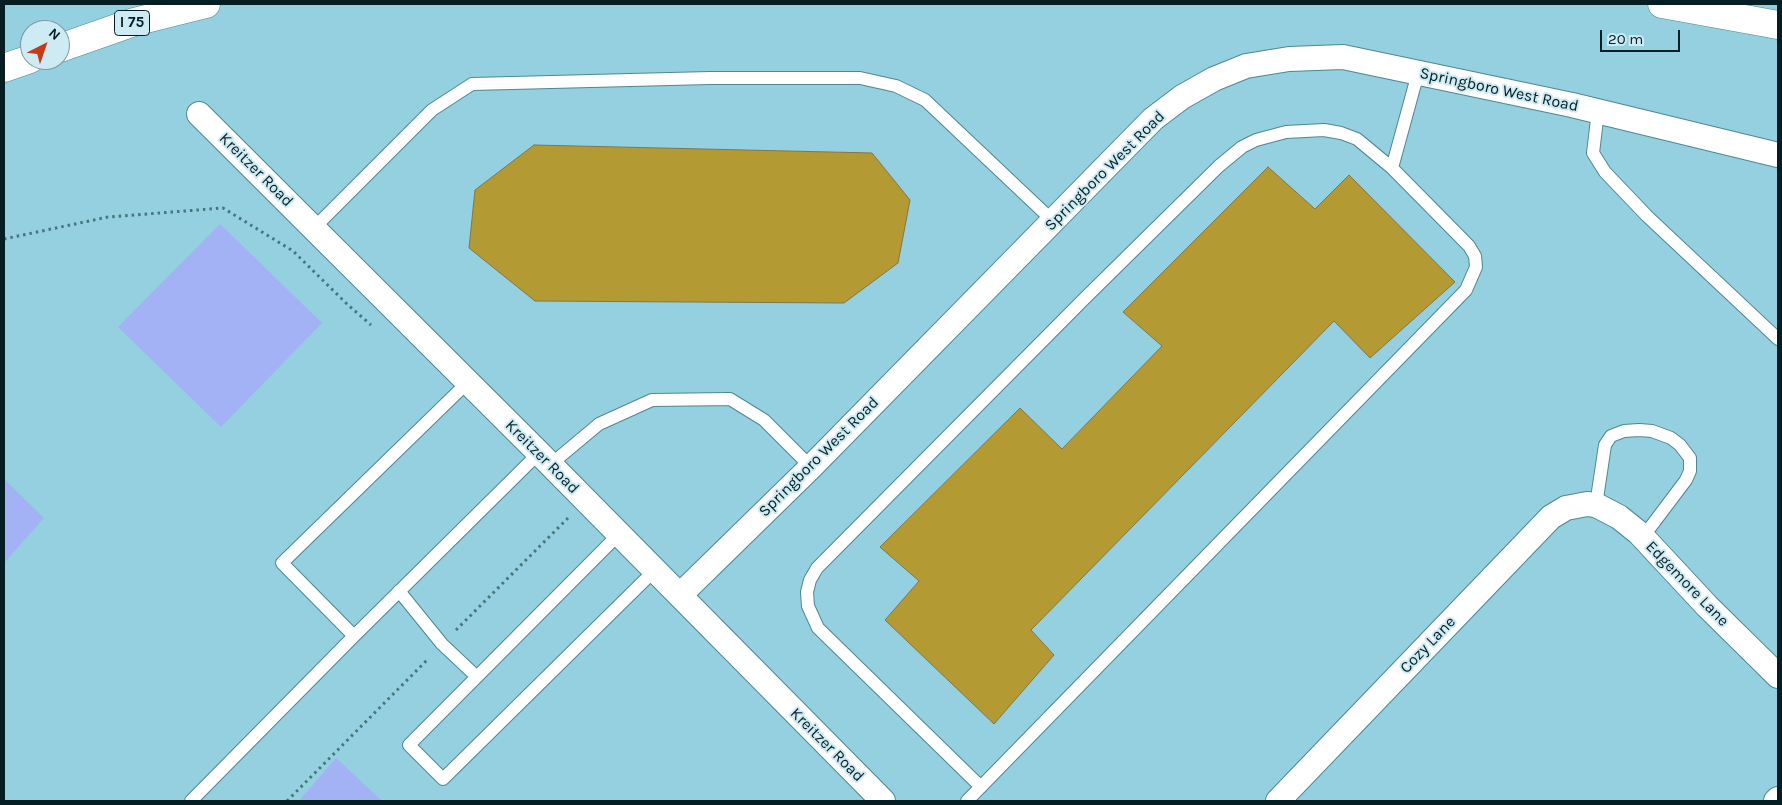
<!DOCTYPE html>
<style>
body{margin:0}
#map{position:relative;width:1782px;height:805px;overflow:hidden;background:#94d0df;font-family:Karla,sans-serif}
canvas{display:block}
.frame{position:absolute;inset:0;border:5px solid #051e24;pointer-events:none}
.north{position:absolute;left:20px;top:20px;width:50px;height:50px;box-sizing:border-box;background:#ceebf3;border:1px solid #7e99a0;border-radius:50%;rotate:41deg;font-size:14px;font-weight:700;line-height:20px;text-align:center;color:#051e24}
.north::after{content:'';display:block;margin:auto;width:18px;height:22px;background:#c43b17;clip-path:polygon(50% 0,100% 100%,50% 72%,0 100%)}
.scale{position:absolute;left:1600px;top:30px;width:80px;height:22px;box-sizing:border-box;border:2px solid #051e24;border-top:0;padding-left:6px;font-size:15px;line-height:18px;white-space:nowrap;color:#051e24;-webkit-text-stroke:4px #ceebf3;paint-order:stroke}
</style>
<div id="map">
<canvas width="1782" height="805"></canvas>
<div class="frame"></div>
<div class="north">N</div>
<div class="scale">20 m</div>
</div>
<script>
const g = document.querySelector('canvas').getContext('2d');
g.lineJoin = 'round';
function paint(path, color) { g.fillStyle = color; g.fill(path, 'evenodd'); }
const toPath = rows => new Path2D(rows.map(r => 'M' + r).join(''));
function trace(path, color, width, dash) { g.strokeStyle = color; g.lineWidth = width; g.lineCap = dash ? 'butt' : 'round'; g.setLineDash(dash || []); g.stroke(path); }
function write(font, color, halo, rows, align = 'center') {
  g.font = font + ' Karla,sans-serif'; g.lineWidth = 4; g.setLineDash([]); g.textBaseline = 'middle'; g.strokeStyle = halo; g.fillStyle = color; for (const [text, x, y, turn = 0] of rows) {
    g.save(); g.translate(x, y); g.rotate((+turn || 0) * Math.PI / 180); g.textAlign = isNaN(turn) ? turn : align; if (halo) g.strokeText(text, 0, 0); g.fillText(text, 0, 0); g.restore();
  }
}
const green = toPath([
 [220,224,322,323,221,427,118,327],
 [4,479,44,518,4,563],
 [336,758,382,801,299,801]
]);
const building = toPath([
 [534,145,872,153,910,200,898,263,844,303,535,301,469,248,475,190,534,145],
 [1268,167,1315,209,1349,175,1455,282,1370,358,1334,321,1031,630,1054,655,994,724,885,620,919,581,880,547,1020,408,1062,449,1162,346,1123,312,1268,167]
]);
const path = toPath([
 [4,239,108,217,223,208,293,251,347,304,371,325],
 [456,630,568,518],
 [287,801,429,658]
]);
const lane = toPath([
 [1598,111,1593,153,1605,172,1647,216,1778,339],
 [314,228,432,110,472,84,710,78,860,78,896,86,925,100,1054,222],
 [550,465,599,424,652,400,730,399,764,420,811,467],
 [1596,505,1605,445,1611,436,1624,431,1639,430,1652,431,1671,438,1680,445,1690,458,1690,471,1686,480,1643,537],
 [619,534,409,745,443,779,655,570],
 [399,591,442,644,477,677],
 [354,636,282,563,468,382],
 [981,787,818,628,808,606,807,592,810,580,817,568,1083,300,1219,166,1242,147,1256,140,1286,132,1324,130,1341,133,1357,139,1392,168],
 [191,801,354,636,539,453],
 [967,801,1466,290,1476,267,1475,256,1469,246,1392,168,1418,73]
]);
const street = toPath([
 [199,114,539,453,883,801],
 [680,595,811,467,1153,119,1182,97,1214,79,1246,66,1289,59,1343,57,1572,105,1778,155],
 [1278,801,1551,517,1566,508,1587,504,1596,505,1619,517,1639,533,1707,606,1778,676],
 [1776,801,1778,799]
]);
const highway = toPath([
 [1662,4,1778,25],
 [60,48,134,22,206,4],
 [4,68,30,59]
]);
const shields = [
 [132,23,35]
];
const shieldNames = [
 ["I 75",132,23]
];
const streetNames = [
 ["Springboro West Road",1499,90,12],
 ["Kreitzer Road",256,170,45],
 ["Springboro West Road",1105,171,-45],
 ["Kreitzer Road",542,457,45],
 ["Springboro West Road",819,457,-45],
 ["Edgemore Lane",1687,584,46],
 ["Cozy Lane",1428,645,-46],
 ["Kreitzer Road",827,745,45]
];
paint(green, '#a3b1f5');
paint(building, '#b49a32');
trace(building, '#827649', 1);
trace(lane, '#4d8795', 14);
trace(street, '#4d8795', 26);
trace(highway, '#4d8795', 29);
trace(path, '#4a737e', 3, [2.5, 4]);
trace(lane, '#fff', 12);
trace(street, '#fff', 24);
trace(highway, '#fff', 28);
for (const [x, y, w] of shields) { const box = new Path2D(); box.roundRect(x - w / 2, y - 12.5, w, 25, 4); g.fillStyle = '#ceebf3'; g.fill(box); trace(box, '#051e24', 1); }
write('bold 15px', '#051e24', null, shieldNames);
write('16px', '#051e24', '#ceebf3', streetNames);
</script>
